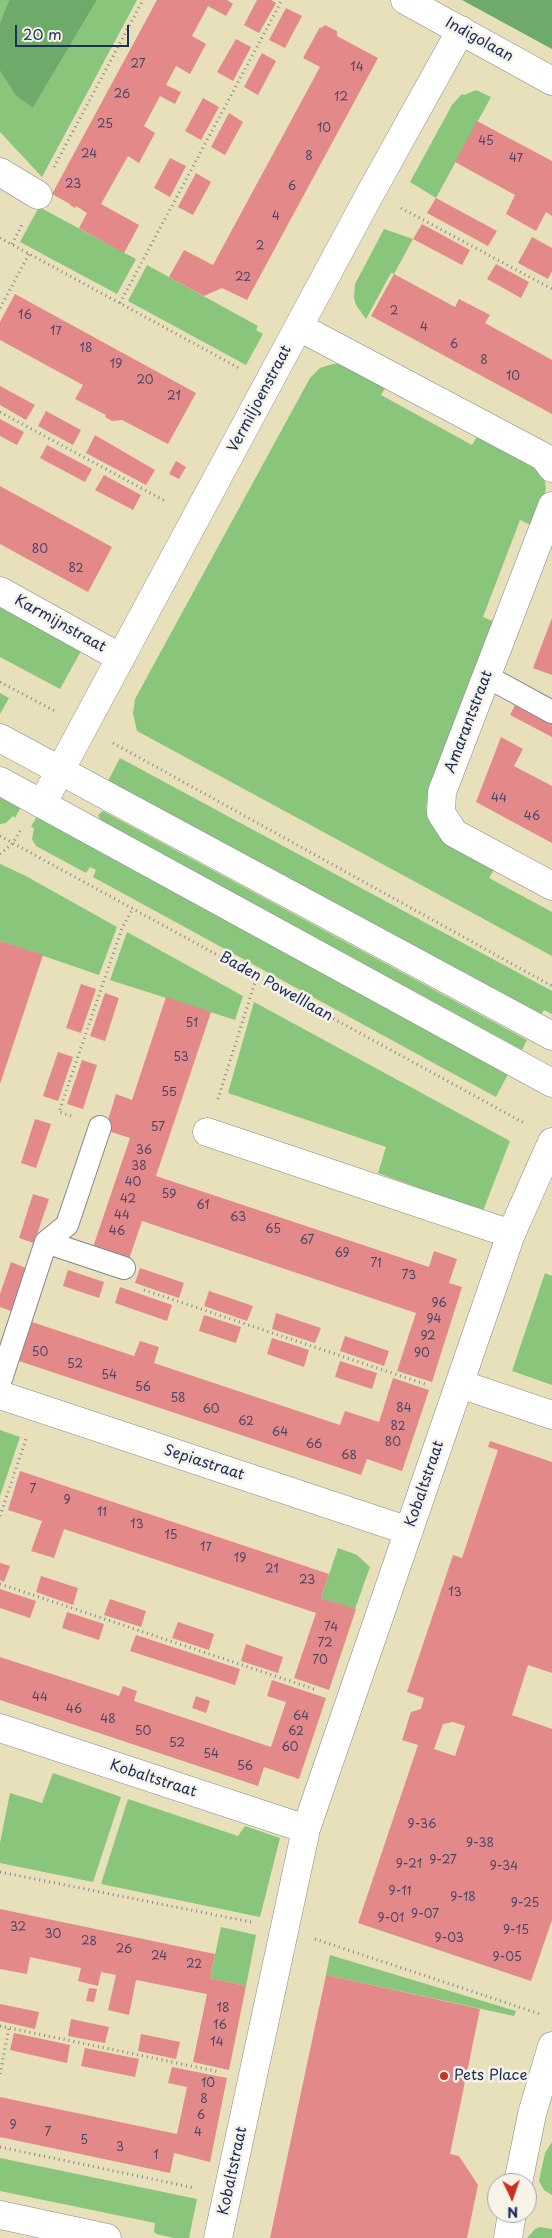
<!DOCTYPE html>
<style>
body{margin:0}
#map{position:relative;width:552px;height:2238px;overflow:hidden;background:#e8e0bb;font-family:"Playpen Sans",sans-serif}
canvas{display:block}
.north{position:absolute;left:487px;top:2173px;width:50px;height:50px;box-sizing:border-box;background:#f7f3e8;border:1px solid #9fa5b1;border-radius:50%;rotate:177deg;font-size:14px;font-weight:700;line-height:20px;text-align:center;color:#1b2f5e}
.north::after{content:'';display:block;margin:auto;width:18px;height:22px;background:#c8321e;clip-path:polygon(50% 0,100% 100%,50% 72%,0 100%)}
.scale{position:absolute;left:15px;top:25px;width:114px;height:22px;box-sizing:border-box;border:2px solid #1b2f5e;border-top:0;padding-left:6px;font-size:15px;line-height:18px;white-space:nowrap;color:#1b2f5e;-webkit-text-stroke:4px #f7f3e8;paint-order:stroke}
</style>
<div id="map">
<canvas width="552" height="2238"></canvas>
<div class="north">N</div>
<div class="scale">20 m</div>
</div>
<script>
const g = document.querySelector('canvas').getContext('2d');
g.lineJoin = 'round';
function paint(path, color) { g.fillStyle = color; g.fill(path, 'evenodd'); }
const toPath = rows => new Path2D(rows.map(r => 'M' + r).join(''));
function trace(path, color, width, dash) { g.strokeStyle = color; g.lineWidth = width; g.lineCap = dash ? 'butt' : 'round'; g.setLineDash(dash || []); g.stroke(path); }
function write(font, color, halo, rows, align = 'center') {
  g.font = font + ' "Playpen Sans",sans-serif'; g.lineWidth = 5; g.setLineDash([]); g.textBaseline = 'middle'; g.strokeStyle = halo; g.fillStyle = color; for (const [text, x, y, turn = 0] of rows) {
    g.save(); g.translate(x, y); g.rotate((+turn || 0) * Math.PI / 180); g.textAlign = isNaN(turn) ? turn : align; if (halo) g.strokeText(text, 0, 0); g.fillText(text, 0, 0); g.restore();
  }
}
const green = toPath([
 [0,0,9,0,0,23],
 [97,0,137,0,42,177,0,132,0,71,16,96,33,108],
 [476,90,491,97,436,198,410,182,452,105,462,94,464,95],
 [39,207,136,259,117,294,20,242],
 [384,229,413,239,394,274,391,273,366,319,356,305,354,298,355,284],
 [147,265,258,326,256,330,263,334,246,365,128,301],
 [333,364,340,364,388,383,381,395,472,445,479,433,531,461,544,476,546,489,544,496,533,526,520,520,483,617,495,622,431,788,426,807,430,822,438,833,496,866,489,878,552,912,552,956,137,731,133,713,135,699,310,378,320,368],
 [0,596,85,644,60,689,0,657],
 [0,693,9,698,0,714],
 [120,758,552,991,552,1014,544,1010,540,1016,108,781],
 [0,796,21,807,15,818,13,816,6,823,0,824],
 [103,811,527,1040,522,1050,101,821,98,815],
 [37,816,509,1072,496,1097,93,877,96,870,90,867,86,873,36,846,32,839,34,828,31,827],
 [0,864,24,875,117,927,99,975,0,941],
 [127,932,243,996,235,1020,110,980],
 [254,1002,510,1141,483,1211,378,1173,386,1147,228,1093],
 [545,1273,552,1276,552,1385,512,1371],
 [0,1430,20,1437,0,1496],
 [338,1548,357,1555,370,1567,355,1609,321,1598],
 [53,1773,121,1797,93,1882,0,1863,0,1843,10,1793,42,1803],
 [128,1799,238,1836,245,1826,280,1838,260,1917,101,1884],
 [221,1927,256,1935,246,1986,210,1978],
 [330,1955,516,2011,514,2016,326,1975],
 [552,2142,552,2195,544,2190,539,2181,545,2153],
 [0,2158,197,2199,189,2238,174,2238,156,2234,154,2231,155,2223,0,2191],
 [540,2227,552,2229,552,2238,527,2238,535,2229]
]);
const forest = toPath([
 [9,0,97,0,33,108,16,96,0,71,0,23],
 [462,0,552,0,552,49,539,42]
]);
const building = toPath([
 [157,0,227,0,233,4,226,16,208,6,192,36,206,44,190,74,176,66,166,85,181,92,175,104,160,96,144,126,155,133,139,163,128,156,101,204,139,225,124,253,79,228,87,213,76,206,75,208,70,205,70,204,52,194],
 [257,0,271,0,276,3,259,33,244,25],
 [286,8,302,16,285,48,269,40],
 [325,25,337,31,337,36,378,58,247,300,222,288,204,296,169,277,184,250,213,265,320,67,303,58,320,27,321,28],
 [236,39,251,47,233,81,217,72],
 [262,53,276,61,258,95,244,87],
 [203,98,219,107,201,140,185,131],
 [229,113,243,122,225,155,211,147],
 [477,121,552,161,552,216,546,212,536,231,506,214,515,195,455,162],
 [170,158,186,166,170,197,154,188],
 [196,173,211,182,193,215,178,207],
 [436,198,497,231,488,246,427,213],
 [422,224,470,250,462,265,413,239],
 [532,237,552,248,552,271,548,279,518,263],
 [496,264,529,282,521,298,487,279],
 [394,274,455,307,459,299,490,315,485,323,552,360,552,414,371,316],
 [15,294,196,393,168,444,122,420,112,421,105,417,106,415,75,399,83,385,0,340,0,322],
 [0,386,35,405,26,420,0,405],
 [46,411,81,430,73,445,38,426],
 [0,419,24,432,17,445,0,436],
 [95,435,155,470,146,485,86,453],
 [47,445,92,469,85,482,40,458],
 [176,461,186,467,179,479,169,474],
 [104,475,141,495,133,510,95,490],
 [0,486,112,547,88,592,0,544],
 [552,618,552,675,533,668],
 [518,699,552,718,552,737,510,715],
 [501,737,523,749,514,766,552,786,552,843,476,802],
 [0,941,43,955,0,1084],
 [81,984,96,989,81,1033,66,1028],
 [105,993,119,998,105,1041,90,1036],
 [166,997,211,1012,156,1176,429,1267,434,1251,457,1259,449,1283,462,1287,432,1382,397,1371,416,1313,142,1221,128,1262,92,1250,130,1138,105,1130,116,1094,132,1100],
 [58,1052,73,1057,58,1101,43,1096],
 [82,1060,97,1065,83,1109,67,1104],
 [35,1119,51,1124,36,1168,21,1163],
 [33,1194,49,1199,34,1243,19,1238],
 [11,1262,26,1268,11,1311,0,1307,0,1294],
 [140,1268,184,1283,179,1298,135,1283],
 [68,1270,104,1282,99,1298,63,1286],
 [120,1287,172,1305,167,1321,115,1303],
 [209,1291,253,1306,247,1321,204,1306],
 [276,1313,321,1328,315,1343,272,1329],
 [204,1315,241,1327,236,1343,199,1331],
 [32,1322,134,1356,140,1341,159,1347,154,1363,340,1425,345,1411,379,1422,393,1378,429,1390,402,1471,367,1459,361,1475,19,1361],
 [345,1336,389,1351,384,1366,340,1351],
 [272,1338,309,1350,304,1367,267,1354],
 [340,1361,377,1373,372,1389,335,1377],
 [490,1441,552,1462,552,1673,528,1665,512,1715,552,1729,552,1920,531,1981,358,1923,418,1745,402,1740,411,1712,421,1709,424,1698,407,1692,453,1555,462,1558,498,1450,488,1447],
 [453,1722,465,1726,455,1756,434,1749,443,1724],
 [20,1471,329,1574,321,1598,356,1609,329,1690,294,1678,316,1613,64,1529,54,1558,31,1551,42,1521,8,1510],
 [0,1563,10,1566,4,1582,0,1580],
 [41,1576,78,1588,73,1605,36,1592],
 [0,1589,36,1601,30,1618,0,1608],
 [110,1599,146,1611,141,1627,104,1615],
 [67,1612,104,1624,99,1640,62,1628],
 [178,1622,214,1634,209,1650,172,1638],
 [136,1635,240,1669,235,1685,130,1651],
 [246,1644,283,1657,278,1673,241,1661],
 [0,1657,119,1696,123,1686,137,1691,134,1701,271,1747,286,1702,267,1696,272,1680,326,1698,299,1779,264,1767,258,1786,0,1700],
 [196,1696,210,1701,206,1713,192,1708],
 [0,1909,215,1954,210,1978,246,1986,229,2070,193,2062,207,1994,136,1980,129,2015,108,2010,116,1975,101,1972,98,1986,78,1981,81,1968,30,1957,27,1974,0,1969],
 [326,1975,480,2009,450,2154,459,2156,478,2185,467,2238,270,2238],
 [89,1988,97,1989,94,2002,86,2001],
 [0,2004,39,2012,35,2029,0,2021],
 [71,2019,109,2027,105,2043,68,2036],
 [14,2033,70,2045,67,2063,10,2050],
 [141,2034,180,2042,176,2059,138,2051],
 [85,2048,139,2059,135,2077,81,2066],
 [172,2067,227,2078,210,2162,174,2153,170,2173,0,2137,0,2097,177,2134,187,2087,168,2083]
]);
const path = toPath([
 [54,167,143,0],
 [401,208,552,289],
 [0,238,239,368],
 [12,244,22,225],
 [120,303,282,0],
 [0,308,29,254],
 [0,412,167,502],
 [0,682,55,711],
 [113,743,552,986],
 [0,836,526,1124],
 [0,854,13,843,20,831],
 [218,1099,257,976],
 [71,1116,59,1112,122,928,133,908],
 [144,1290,425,1384],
 [0,1516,26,1439],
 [0,1584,317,1690],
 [0,1872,251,1922],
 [315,1939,540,2014],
 [0,2026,220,2072],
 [0,2074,9,2028],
 [0,2147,195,2188]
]);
const lane = toPath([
 [486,676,552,712],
 [46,1242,124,1268],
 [0,1382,46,1242,67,1225,100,1127]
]);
const street = toPath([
 [405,0,552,81],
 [0,172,38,195],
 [299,327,544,457,552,468],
 [552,506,442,792,441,813,454,833,552,886],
 [0,591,121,658],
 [42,804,371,192,461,30],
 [207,1132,511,1234],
 [460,1384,552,1415],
 [0,1395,409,1531],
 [0,1728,306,1829],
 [518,2183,532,2114,552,2046],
 [0,2215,107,2238],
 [218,2238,306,1829,511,1234,552,1142],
 [508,2238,512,2213]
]);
const secondary = toPath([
 [0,738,552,1036],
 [0,781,552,1083]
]);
const markers = [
 [444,2076,5,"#c8321e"]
];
const numberNames = [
 ["27",138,65],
 ["14",357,68],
 ["26",122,95],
 ["12",341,98],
 ["25",105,125],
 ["10",324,129],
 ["45",486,142],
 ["24",89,155],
 ["8",309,157],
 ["47",516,159],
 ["23",73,185],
 ["6",292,187],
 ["4",276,217],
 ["2",260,247],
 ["22",243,278],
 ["2",394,312],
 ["16",25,316],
 ["4",424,328],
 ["17",56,332],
 ["6",454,345],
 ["18",86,349],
 ["8",484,361],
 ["19",116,365],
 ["10",513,377],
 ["20",145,381],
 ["21",174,397],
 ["80",40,550],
 ["82",76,569],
 ["44",499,799],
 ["46",532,817],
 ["51",192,1024],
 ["53",181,1058],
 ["55",169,1093],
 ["57",158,1128],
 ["36",144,1151],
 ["38",139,1167],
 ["40",133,1183],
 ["59",169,1195],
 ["42",128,1200],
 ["61",203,1206],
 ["44",122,1216],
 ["63",238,1218],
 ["65",273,1230],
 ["46",117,1232],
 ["67",307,1241],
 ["69",342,1254],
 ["71",376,1264],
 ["73",409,1276],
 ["96",439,1304],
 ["94",434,1320],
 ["92",428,1337],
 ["50",40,1353],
 ["90",422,1354],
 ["52",75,1365],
 ["54",109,1376],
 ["56",143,1388],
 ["58",178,1399],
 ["84",404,1409],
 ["60",211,1410],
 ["62",246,1422],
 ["82",398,1427],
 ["64",280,1433],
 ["80",393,1443],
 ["66",314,1445],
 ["68",349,1456],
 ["7",33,1490],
 ["9",67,1501],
 ["11",102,1513],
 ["13",137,1525],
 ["15",171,1536],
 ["17",206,1548],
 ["19",240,1559],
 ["21",272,1570],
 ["23",307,1581],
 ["13",455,1593],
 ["74",331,1628],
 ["72",325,1644],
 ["70",320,1661],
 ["44",40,1698],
 ["46",74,1710],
 ["64",301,1717],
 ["48",108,1720],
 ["50",143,1732],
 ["62",296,1732],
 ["52",177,1744],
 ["60",290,1748],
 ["54",211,1755],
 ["56",245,1767],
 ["9-36",422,1825],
 ["9-38",480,1844],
 ["9-27",443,1861],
 ["9-21",409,1865],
 ["9-34",504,1867],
 ["9-11",400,1892],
 ["9-18",463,1898],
 ["9-25",525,1904],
 ["9-07",425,1915],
 ["9-01",391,1919],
 ["32",18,1928],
 ["9-15",516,1931],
 ["30",53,1935],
 ["9-03",449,1939],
 ["28",89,1942],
 ["26",124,1950],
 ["24",159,1957],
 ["9-05",507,1958],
 ["22",194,1965],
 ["18",223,2009],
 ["16",220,2026],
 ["14",217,2043],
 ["10",208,2084],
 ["8",204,2100],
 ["6",201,2116],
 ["9",13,2126],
 ["7",48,2133],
 ["4",198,2133],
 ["5",84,2141],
 ["3",120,2148],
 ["1",156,2156]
];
const streetNames = [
 ["Indigolaan",479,40,29],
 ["Vermiljoenstraat",260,399,-62],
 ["Karmijnstraat",60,624,29],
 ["Amarantstraat",469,722,-69],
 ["Baden Powelllaan",276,987,29],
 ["Sepiastraat",204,1463,18],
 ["Kobaltstraat",425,1484,-71],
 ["Kobaltstraat",153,1779,18],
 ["Kobaltstraat",233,2171,-78]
];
const poiNames = [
 ["Pets Place",454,2076]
];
paint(green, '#89c57a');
paint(forest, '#6eaa6a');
paint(building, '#e38989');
trace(lane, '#82888c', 24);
trace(street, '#82888c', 29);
trace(secondary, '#82888c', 29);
trace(path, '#82888c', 3, [1, 4]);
trace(lane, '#fff', 22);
trace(street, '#fff', 28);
trace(secondary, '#fff', 28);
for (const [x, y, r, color] of markers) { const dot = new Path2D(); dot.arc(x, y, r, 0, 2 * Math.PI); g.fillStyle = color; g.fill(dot); trace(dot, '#f7f3e8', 2); }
write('12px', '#4d4669', null, numberNames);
write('15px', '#1b2f5e', '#f7f3e8', streetNames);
write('15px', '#1b2f5e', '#f7f3e8', poiNames, 'left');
</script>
